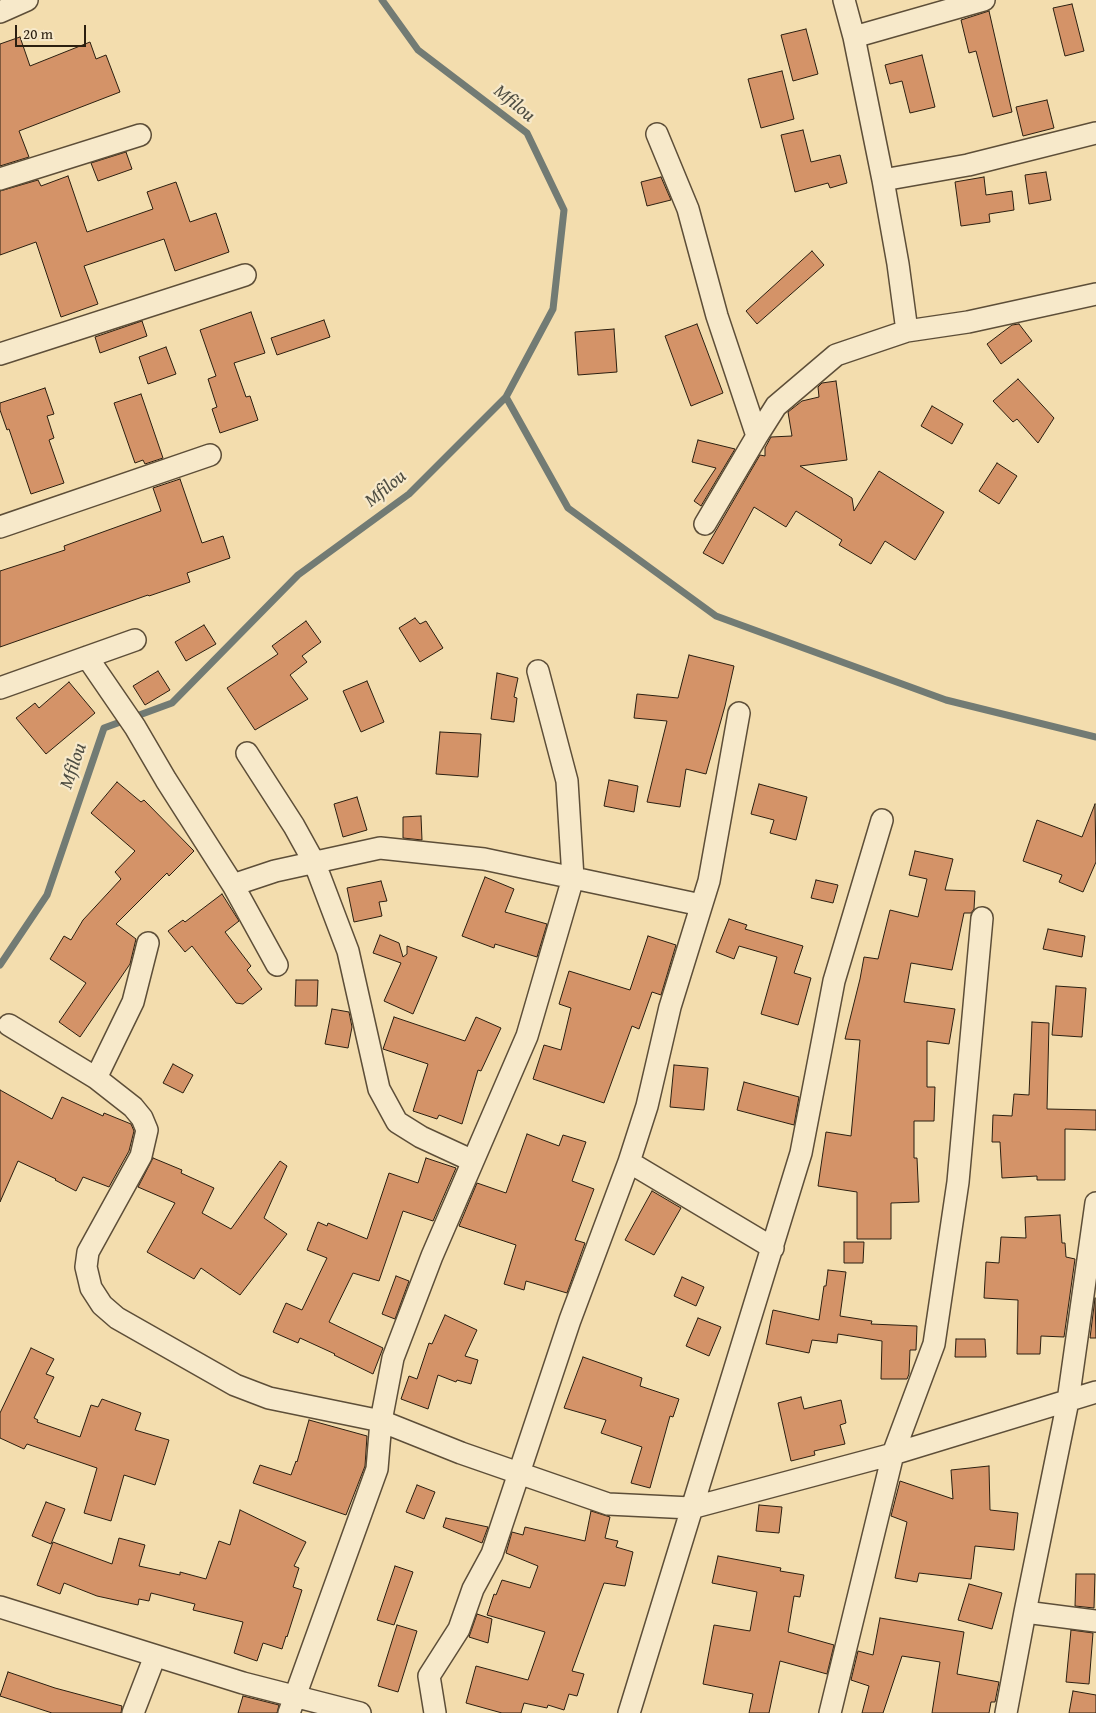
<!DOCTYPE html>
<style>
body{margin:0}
#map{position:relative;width:1096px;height:1713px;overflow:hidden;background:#f3ddae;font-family:"Gentium Book Plus",serif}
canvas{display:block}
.scale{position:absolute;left:15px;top:25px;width:71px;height:22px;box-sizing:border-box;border:2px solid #2b1f10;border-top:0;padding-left:6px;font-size:15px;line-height:18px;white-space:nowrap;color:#2b1f10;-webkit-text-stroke:4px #f7e9ca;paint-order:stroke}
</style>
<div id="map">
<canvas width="1096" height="1713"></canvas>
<div class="scale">20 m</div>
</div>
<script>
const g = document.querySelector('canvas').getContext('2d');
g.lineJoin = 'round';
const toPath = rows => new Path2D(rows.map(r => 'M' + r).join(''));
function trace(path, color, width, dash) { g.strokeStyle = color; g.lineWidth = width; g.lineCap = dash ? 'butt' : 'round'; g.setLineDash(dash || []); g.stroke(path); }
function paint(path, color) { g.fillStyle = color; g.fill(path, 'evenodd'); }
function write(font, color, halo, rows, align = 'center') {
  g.font = font + ' "Gentium Book Plus",serif'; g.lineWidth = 4.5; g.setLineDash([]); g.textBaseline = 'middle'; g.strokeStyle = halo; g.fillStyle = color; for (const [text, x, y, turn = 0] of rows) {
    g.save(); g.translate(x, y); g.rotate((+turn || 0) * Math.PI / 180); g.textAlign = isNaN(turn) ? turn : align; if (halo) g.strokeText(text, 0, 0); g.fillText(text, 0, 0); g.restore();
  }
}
const stream = toPath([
 [506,397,568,508,716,616,946,700,1096,737],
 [0,965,47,895,104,728,172,703,298,575,409,494,506,397,553,309,564,210,527,133,418,50,382,0]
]);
const building = toPath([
 [1072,4,1084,51,1065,56,1053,8,1072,4],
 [989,11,1012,112,993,117,976,51,969,53,961,20,989,11],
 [806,29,818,74,793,81,781,35,806,29],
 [20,37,30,66,90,42,96,59,106,55,120,92,19,131,29,157,0,166,0,44,20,37],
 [922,55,935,107,910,113,902,81,890,84,885,65,922,55],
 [782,71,794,119,761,128,748,79,782,71],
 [1047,100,1054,128,1023,136,1016,107,1047,100],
 [803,130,811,162,840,155,847,183,830,188,828,183,795,192,781,135,803,130],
 [126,152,132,169,98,181,91,163,126,152],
 [1046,172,1051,200,1029,204,1025,175,1046,172],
 [68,176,87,232,153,209,147,192,176,182,190,222,216,213,229,252,175,271,164,239,84,266,98,304,61,317,36,242,0,255,0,191,38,180,41,186,68,176],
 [661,177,671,200,647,206,641,182,661,177],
 [984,177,986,195,1012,191,1014,210,989,214,990,222,961,226,955,182,984,177],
 [812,251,824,265,757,324,746,311,812,251],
 [251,312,265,353,234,363,246,397,250,396,258,420,220,433,212,409,217,407,208,379,216,376,200,330,251,312],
 [324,320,330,337,277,355,271,338,324,320],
 [142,321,147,336,100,353,95,337,142,321],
 [697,324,723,393,691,406,665,336,697,324],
 [1019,324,1032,341,1001,364,987,344,1012,325,1019,324],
 [614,329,617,372,578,375,575,332,614,329],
 [166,347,176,374,148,384,139,357,166,347],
 [1018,379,1054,418,1038,443,1017,419,1013,422,993,401,1018,379],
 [836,381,847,460,800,466,852,498,854,511,879,471,944,512,915,560,885,541,871,564,839,545,842,540,796,511,786,527,754,507,723,564,703,553,760,455,765,456,765,448,771,437,792,436,788,412,802,401,819,397,818,387,822,383,836,381],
 [45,388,54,414,47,416,54,438,49,440,64,483,31,494,9,429,7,430,0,410,0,403,45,388],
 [141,394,163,458,145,464,143,460,135,463,114,403,141,394],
 [932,406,963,424,952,444,921,426,932,406],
 [698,440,735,449,701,506,694,501,716,468,692,462,698,440],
 [997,463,1017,476,999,504,979,491,997,463],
 [180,479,202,543,223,536,230,558,187,573,190,582,149,596,148,595,0,647,0,571,65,550,64,546,161,511,153,488,180,479],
 [415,618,420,624,426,621,443,648,420,662,399,628,415,618],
 [306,621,321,642,302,656,307,662,290,675,308,699,255,730,227,688,278,654,272,646,306,621],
 [204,625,216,644,186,661,175,642,204,625],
 [689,655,734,666,725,706,706,774,686,769,680,807,647,802,667,721,634,718,637,694,678,698,689,655],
 [158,671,170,690,145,705,133,686,158,671],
 [497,673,518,678,514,697,517,698,514,722,491,719,497,673],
 [367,681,384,722,361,732,343,691,367,681],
 [69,682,95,713,46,754,16,718,35,703,39,708,69,682],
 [440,732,481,734,478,777,436,774,440,732],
 [609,780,638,786,634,812,604,806,609,780],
 [117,782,141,802,144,800,194,851,169,876,167,873,116,924,136,939,130,964,80,1037,59,1022,86,983,50,959,64,936,71,940,83,920,121,879,115,872,135,851,91,813,117,782],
 [759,784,807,797,796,840,770,833,774,820,751,814,759,784],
 [357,797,367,830,343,837,334,804,357,797],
 [1095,804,1096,862,1083,892,1059,882,1062,875,1023,861,1037,820,1082,837,1095,804],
 [421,816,422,840,403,838,403,817,421,816],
 [915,851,953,859,945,890,975,891,974,909,971,913,964,913,952,970,911,963,904,1002,955,1009,949,1044,927,1041,927,1087,935,1087,934,1121,914,1121,914,1158,917,1158,919,1202,891,1203,891,1239,857,1239,857,1192,818,1186,826,1132,851,1136,860,1040,845,1039,860,979,864,957,878,959,890,910,918,917,927,879,909,875,915,851],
 [485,877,514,889,505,912,547,924,537,957,495,944,494,948,462,936,485,877],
 [816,880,838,885,833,903,811,898,816,880],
 [381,881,387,901,379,902,382,916,354,922,347,888,381,881],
 [222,894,239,921,225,932,251,966,247,970,262,989,243,1004,236,1003,192,946,185,952,168,931,183,920,185,922,222,894],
 [729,919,747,925,745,929,803,946,794,973,811,978,798,1025,761,1014,777,957,739,946,734,959,716,952,729,919],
 [1048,929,1085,936,1082,957,1043,949,1048,929],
 [380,935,399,943,403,957,407,954,407,946,437,957,413,1014,384,1001,401,963,373,953,380,935],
 [648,936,676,945,661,995,652,992,639,1029,632,1026,604,1103,533,1079,544,1045,561,1050,571,1008,559,1004,569,971,630,990,648,936],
 [296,980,318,980,317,1006,295,1006,296,980],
 [1056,986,1086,988,1082,1037,1052,1035,1056,986],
 [332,1009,349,1012,352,1027,348,1048,325,1044,332,1009],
 [394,1017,465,1041,476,1017,501,1028,481,1071,478,1070,462,1124,439,1115,437,1119,413,1111,428,1064,383,1049,394,1017],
 [1032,1022,1049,1023,1047,1109,1096,1110,1096,1130,1065,1129,1065,1180,1037,1180,1037,1176,1002,1178,1000,1142,992,1142,993,1115,1012,1116,1014,1094,1029,1095,1032,1022],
 [173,1064,193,1075,183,1093,163,1083,173,1064],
 [674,1065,708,1068,704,1110,670,1107,674,1065],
 [744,1082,799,1097,794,1125,737,1110,744,1082],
 [0,1090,52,1119,62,1097,103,1116,104,1113,131,1124,134,1131,129,1151,109,1187,83,1177,76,1191,55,1180,56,1179,18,1161,0,1202,0,1090],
 [527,1134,559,1146,563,1135,586,1142,572,1181,594,1189,575,1240,585,1243,567,1293,526,1281,524,1290,504,1284,516,1245,459,1226,477,1183,506,1193,527,1134],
 [153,1158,182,1170,181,1173,214,1188,202,1213,231,1229,280,1161,287,1166,264,1218,287,1234,240,1295,201,1268,194,1279,147,1252,175,1203,138,1187,153,1158],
 [426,1158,456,1168,433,1221,403,1211,379,1281,353,1273,329,1322,383,1348,373,1374,334,1355,335,1354,300,1338,298,1343,273,1332,286,1303,302,1310,327,1258,307,1250,318,1222,327,1226,328,1223,367,1239,389,1173,418,1183,426,1158],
 [652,1191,681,1208,654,1255,625,1240,652,1191],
 [1060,1215,1062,1243,1065,1243,1066,1257,1075,1259,1064,1337,1041,1336,1040,1354,1017,1354,1018,1300,984,1298,986,1262,999,1263,1001,1237,1026,1238,1025,1217,1060,1215],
 [844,1242,864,1242,863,1263,844,1263,844,1242],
 [828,1270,846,1272,840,1316,872,1321,871,1324,917,1326,916,1350,910,1350,909,1374,907,1379,881,1379,882,1341,838,1334,837,1343,812,1340,809,1353,766,1344,773,1310,819,1320,824,1286,826,1286,828,1270],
 [396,1276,409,1281,395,1319,382,1314,396,1276],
 [682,1277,704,1287,696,1306,674,1296,682,1277],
 [1095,1298,1096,1338,1090,1338,1095,1298],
 [445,1315,477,1330,465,1356,478,1360,471,1384,457,1380,456,1382,438,1375,428,1409,401,1399,409,1376,417,1379,429,1343,432,1344,445,1315],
 [698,1318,721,1327,709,1356,686,1346,698,1318],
 [956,1339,985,1339,986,1357,955,1357,956,1339],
 [31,1348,54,1359,46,1374,54,1377,34,1418,38,1420,37,1422,80,1437,91,1405,98,1407,102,1399,141,1413,135,1430,169,1440,155,1485,124,1475,111,1521,84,1513,97,1468,27,1444,24,1449,0,1438,0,1413,31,1348],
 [583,1357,642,1378,640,1386,679,1399,673,1417,670,1416,650,1488,631,1483,642,1447,601,1433,606,1420,564,1408,583,1357],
 [801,1397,804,1409,841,1400,846,1423,840,1425,845,1444,814,1451,815,1455,791,1461,778,1403,801,1397],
 [309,1420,367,1436,365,1466,346,1515,253,1483,260,1465,291,1475,296,1461,297,1462,309,1420],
 [989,1466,990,1510,1018,1513,1014,1550,975,1546,971,1579,919,1573,917,1582,895,1578,907,1522,891,1516,900,1481,953,1499,951,1470,989,1466],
 [417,1485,435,1492,424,1519,406,1512,417,1485],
 [46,1502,65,1509,51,1544,32,1536,46,1502],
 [759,1505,782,1507,779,1533,756,1531,759,1505],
 [240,1510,306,1542,294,1566,299,1568,293,1587,302,1590,287,1637,286,1636,282,1649,263,1643,257,1661,234,1653,243,1622,193,1610,195,1604,151,1593,149,1601,139,1599,138,1605,97,1596,64,1583,60,1594,37,1585,53,1542,112,1564,119,1538,145,1545,139,1566,180,1575,180,1572,206,1579,219,1541,230,1545,240,1510],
 [591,1511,610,1517,605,1538,618,1541,616,1547,633,1552,625,1586,604,1583,572,1671,584,1674,577,1696,569,1694,564,1710,548,1705,547,1708,524,1703,521,1713,502,1713,466,1703,476,1666,528,1680,545,1632,487,1615,494,1594,496,1595,502,1580,530,1588,538,1566,506,1553,512,1532,523,1535,525,1527,585,1541,591,1511],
 [446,1518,488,1527,482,1543,443,1527,446,1518],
 [718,1556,781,1568,780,1571,804,1575,800,1597,794,1596,788,1632,834,1645,827,1674,780,1661,769,1713,749,1713,753,1694,703,1684,714,1625,750,1631,757,1592,712,1583,718,1556],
 [395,1566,413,1572,394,1625,377,1620,395,1566],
 [1076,1574,1095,1574,1094,1608,1075,1606,1076,1574],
 [969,1584,1002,1593,992,1629,958,1620,969,1584],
 [477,1614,492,1619,488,1643,469,1637,477,1614],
 [880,1618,964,1632,957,1674,999,1682,995,1702,991,1702,989,1713,932,1713,940,1662,902,1656,883,1713,862,1713,869,1686,851,1680,858,1651,873,1655,880,1618],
 [397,1625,417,1631,398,1692,378,1686,397,1625],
 [1071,1630,1093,1633,1089,1684,1066,1682,1071,1630],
 [8,1672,55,1688,122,1706,121,1713,52,1713,0,1696,8,1672],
 [1073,1691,1096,1695,1096,1713,1069,1713,1073,1691],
 [243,1696,279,1705,277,1713,238,1713,243,1696]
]);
const minor = toPath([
 [844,0,854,37,883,180,898,264,907,331],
 [0,12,27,0],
 [854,37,984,0],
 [657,134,688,209,717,316,757,436],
 [0,179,140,135],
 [883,180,968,165,1096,133],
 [0,354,245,275],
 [705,524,757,436,776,406,836,355,907,331,968,322,1096,294],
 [0,527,210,455],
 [87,657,135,727,166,780,233,885,277,965],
 [0,688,135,640],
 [247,753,294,826,315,864,348,951,379,1089,397,1122,421,1137,473,1161],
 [233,885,275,871,380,848,484,859,701,905],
 [9,1025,96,1078,133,1107,142,1118,147,1130,141,1156,88,1252,86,1267,91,1288,102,1305,117,1318,235,1385,269,1398,381,1421,461,1453,608,1504,691,1508,893,1454,1096,1392],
 [96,1078,133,1002,148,943],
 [629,1162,773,1248],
 [0,1607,243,1683,360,1713],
 [1025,1612,1096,1621],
 [133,1713,155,1656],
 [289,1713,377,1469,381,1421,393,1358,432,1256,527,1036,573,878,567,781,538,671],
 [435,1713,429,1676,459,1629,473,1589,492,1554,570,1320,629,1162,647,1106,670,1007,709,881,739,713],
 [629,1713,801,1153,834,981,882,820],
 [830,1713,893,1454,934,1344,958,1182,982,918],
 [1006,1713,1025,1612,1068,1401,1096,1203]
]);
const waterNames = [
 ["Mfilou",514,104,39],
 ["Mfilou",386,489,-39],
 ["Mfilou",74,766,-71]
];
trace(stream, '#727b74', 7);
paint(building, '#d49368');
trace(building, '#2b1f10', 1);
trace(minor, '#5d4e38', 24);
trace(minor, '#f7e9ca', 21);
write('italic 19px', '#4e4d42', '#f7e9ca', waterNames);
</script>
